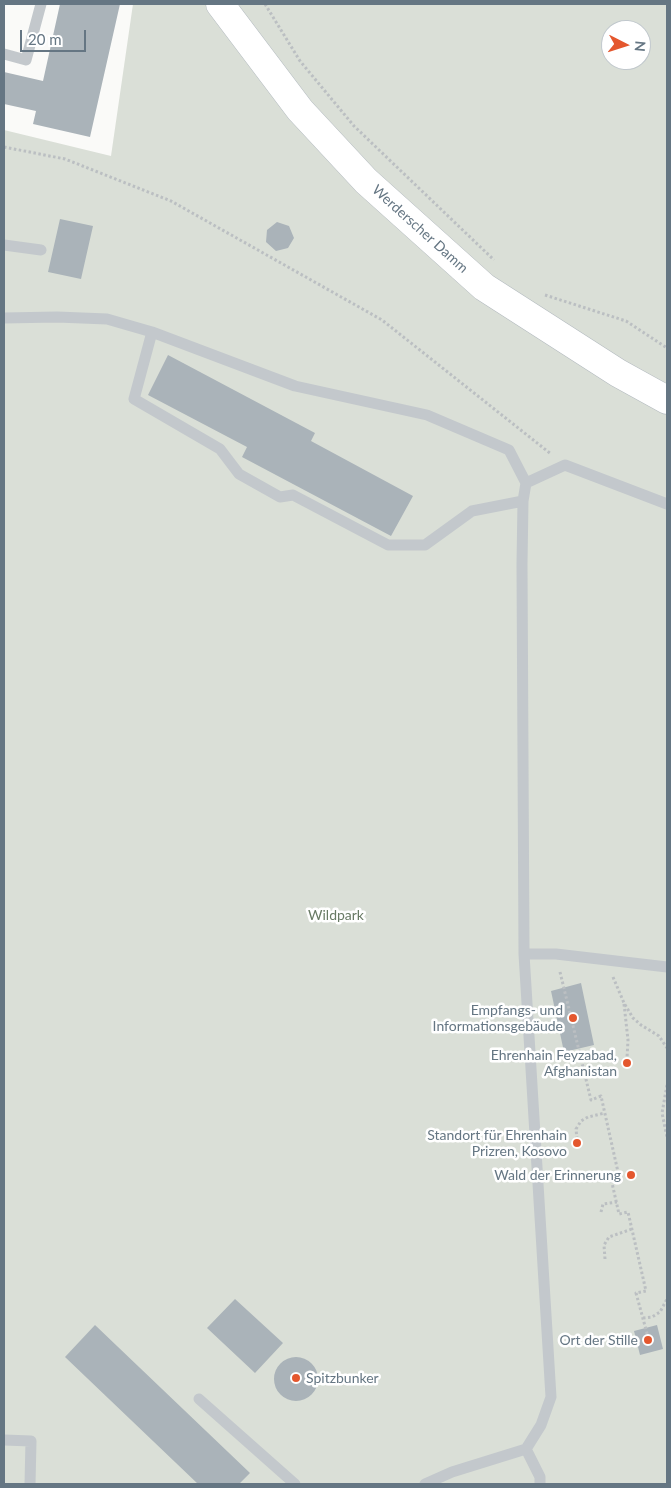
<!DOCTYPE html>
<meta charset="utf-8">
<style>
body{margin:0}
#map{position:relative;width:671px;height:1488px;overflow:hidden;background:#fafaf8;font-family:Lato,sans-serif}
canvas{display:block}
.frame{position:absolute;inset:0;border:5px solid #657683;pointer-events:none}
.north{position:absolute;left:601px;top:20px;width:50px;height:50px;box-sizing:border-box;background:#fff;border:1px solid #c1c8cd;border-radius:50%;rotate:95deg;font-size:14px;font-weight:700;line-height:20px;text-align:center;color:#657683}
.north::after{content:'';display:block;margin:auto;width:18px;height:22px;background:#e4572e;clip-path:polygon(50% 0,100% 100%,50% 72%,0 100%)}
.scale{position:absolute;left:20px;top:30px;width:66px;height:22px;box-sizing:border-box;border:2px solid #657683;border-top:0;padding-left:6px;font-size:15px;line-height:18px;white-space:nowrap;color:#657683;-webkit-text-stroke:4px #fff;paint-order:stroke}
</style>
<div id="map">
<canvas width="671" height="1488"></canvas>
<div class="frame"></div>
<div class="north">N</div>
<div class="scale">20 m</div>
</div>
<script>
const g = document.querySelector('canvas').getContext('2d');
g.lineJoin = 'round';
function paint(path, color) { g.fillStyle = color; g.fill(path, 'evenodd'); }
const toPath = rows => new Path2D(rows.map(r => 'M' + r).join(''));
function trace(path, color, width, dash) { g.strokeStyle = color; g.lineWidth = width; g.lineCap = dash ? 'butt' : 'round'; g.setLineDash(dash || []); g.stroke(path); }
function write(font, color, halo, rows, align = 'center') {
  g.font = font + ' Lato,sans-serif'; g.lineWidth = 5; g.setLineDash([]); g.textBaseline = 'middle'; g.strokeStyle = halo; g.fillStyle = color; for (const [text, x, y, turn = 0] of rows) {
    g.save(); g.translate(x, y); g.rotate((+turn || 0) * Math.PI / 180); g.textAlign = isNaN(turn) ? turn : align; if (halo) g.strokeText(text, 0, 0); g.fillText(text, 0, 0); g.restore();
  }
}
const green = toPath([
 [133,4,667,4,667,1484,4,1484,4,130,111,156],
 [611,30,641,30,641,60,611,60]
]);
const building = toPath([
 [60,4,120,4,90,137,33,124,36,111,4,104,4,72,43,81],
 [60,219,93,226,81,279,48,272],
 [277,222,289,226,294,238,288,248,276,251,266,242,267,230],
 [168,355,315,433,311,441,413,496,391,536,242,457,247,447,148,395],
 [581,983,594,1045,564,1052,551,991],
 [235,1299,283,1343,255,1373,207,1328],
 [95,1325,250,1473,239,1484,198,1484,65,1357],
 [657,1325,663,1349,640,1355,634,1331],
 '274 1379a22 22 0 1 1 44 0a22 22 0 1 1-44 0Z'
]);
const path = toPath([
 [265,4,300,61,354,126,494,260],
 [4,147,65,159,171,201,382,320,551,454],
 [545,295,626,321,667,348],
 [560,972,591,1100,601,1096,618,1172,610,1174,619,1214,628,1212,646,1291,636,1293,648,1337],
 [613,977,624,1003,633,1018,641,1025,659,1036,667,1048],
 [624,1004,628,1040,627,1058],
 [667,1085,662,1113,667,1137],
 [577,1139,576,1129,581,1121,588,1117,605,1113],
 [601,1212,603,1204,617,1202],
 [605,1259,604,1245,609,1237,632,1229],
 [643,1318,652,1317,660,1312,667,1299]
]);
const lane = toPath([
 [4,54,26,60,41,4],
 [4,245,41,250],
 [4,318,57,317,107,319,152,332,295,386,427,415,509,450,526,483,523,501,522,564,524,954,551,1397,541,1425,526,1449,540,1477,540,1484],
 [152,332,134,399,220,449,239,474,280,497,293,495,388,545,425,545,472,511,523,501],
 [526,483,565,465,667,504],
 [524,954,556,954,667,967],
 [199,1399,295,1484],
 [4,1440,31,1441,30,1484],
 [425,1484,452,1472,526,1449]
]);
const secondary = toPath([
 [220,4,300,110,366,181,484,287,618,373,667,400]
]);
const markers = [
 [573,1018,5,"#e4572e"],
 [627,1063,5,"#e4572e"],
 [577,1143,5,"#e4572e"],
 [631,1175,5,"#e4572e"],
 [648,1340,5,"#e4572e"],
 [296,1378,5,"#e4572e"]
];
const streetNames = [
 ["Werderscher Damm",420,229,42]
];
const parkNames = [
 ["Wildpark",336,915]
];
const poiNames = [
 ["Empfangs- und",563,1010],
 ["Informationsgebäude",563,1026],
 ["Ehrenhain Feyzabad,",617,1055],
 ["Afghanistan",617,1071],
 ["Standort für Ehrenhain",567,1135],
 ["Prizren, Kosovo",567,1151],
 ["Wald der Erinnerung",621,1175],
 ["Ort der Stille",638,1340],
 ["Spitzbunker",306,1378,"left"]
];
paint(green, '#dadfd7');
paint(building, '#aab3b9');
trace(secondary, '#b3babf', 29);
trace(path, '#bbbfc2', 3, [2.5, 2.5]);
trace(lane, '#c3c8cc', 11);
trace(secondary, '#fff', 28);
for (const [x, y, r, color] of markers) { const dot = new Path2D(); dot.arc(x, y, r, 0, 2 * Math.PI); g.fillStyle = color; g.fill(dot); trace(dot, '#fff', 2); }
write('14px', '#657683', '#fff', streetNames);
write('14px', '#687a64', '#fff', parkNames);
write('14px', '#657683', '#fff', poiNames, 'right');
</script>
